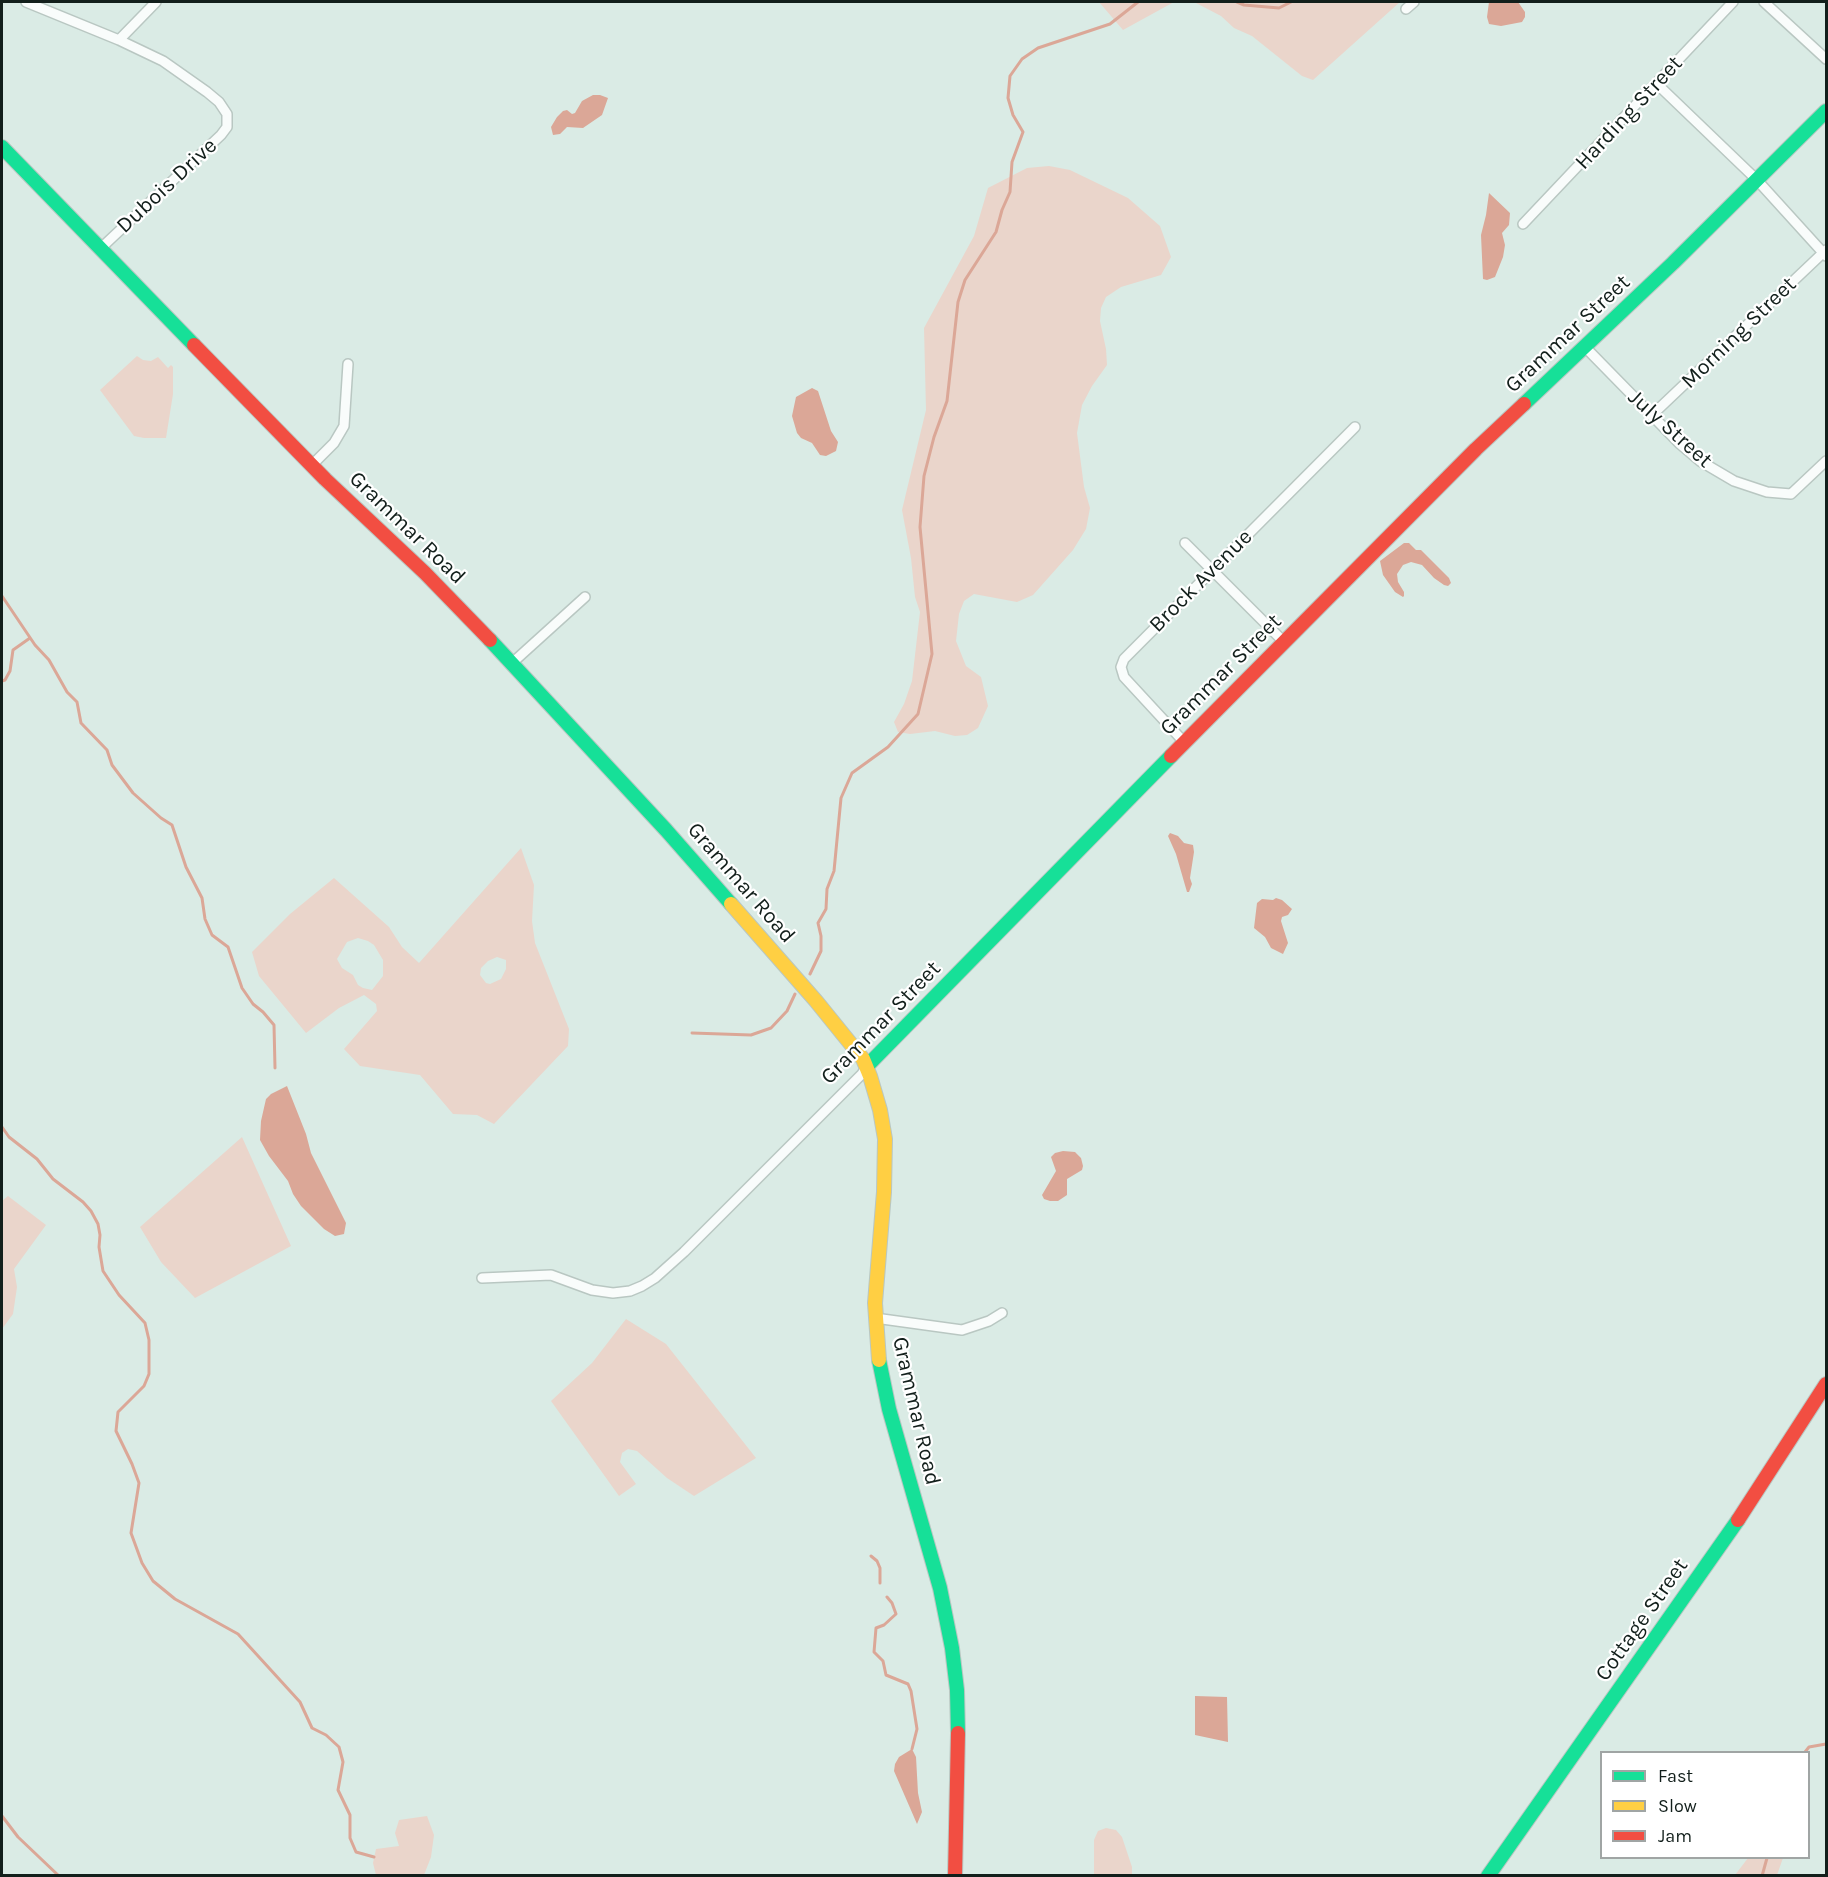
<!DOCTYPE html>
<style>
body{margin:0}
#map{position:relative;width:1828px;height:1877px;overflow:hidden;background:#daebe5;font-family:Karla,sans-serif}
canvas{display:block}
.frame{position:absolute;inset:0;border:3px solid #121f1b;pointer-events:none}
.legend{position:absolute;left:1600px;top:1751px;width:210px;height:108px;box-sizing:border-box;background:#fff;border:2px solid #a0a5a4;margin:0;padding:8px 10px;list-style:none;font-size:18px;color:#121f1b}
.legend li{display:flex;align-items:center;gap:12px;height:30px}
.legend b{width:30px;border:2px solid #a0a5a4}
</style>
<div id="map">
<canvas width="1828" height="1877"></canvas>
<div class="frame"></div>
<ul class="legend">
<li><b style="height:8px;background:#16e098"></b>Fast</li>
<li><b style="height:8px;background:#ffcf43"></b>Slow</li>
<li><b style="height:8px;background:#f24e42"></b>Jam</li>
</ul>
</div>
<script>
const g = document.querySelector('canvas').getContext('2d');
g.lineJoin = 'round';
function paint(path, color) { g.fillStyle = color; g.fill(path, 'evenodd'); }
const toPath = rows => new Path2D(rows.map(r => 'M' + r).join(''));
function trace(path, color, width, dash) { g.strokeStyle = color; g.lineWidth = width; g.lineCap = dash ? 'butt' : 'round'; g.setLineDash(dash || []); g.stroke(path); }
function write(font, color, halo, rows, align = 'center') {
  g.font = font + ' Karla,sans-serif'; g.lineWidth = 4.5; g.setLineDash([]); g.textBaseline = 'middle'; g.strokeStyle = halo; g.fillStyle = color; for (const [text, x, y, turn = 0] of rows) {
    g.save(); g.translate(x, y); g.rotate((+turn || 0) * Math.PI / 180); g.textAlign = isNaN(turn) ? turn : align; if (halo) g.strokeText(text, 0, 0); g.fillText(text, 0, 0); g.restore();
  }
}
const green = toPath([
 [1099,2,1174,2,1123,30],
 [1188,2,1400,2,1313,80,1302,76,1252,36,1234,28,1221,16,1196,3],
 [1049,166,1070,170,1128,198,1160,226,1171,257,1161,275,1121,287,1106,297,1101,308,1100,321,1106,349,1107,365,1092,386,1082,405,1077,433,1084,487,1090,508,1086,529,1073,550,1033,595,1017,602,974,594,964,601,959,614,956,641,966,666,981,677,988,706,978,728,967,735,955,736,935,731,910,734,898,732,894,722,904,704,912,681,920,612,915,597,911,558,902,510,926,410,924,328,974,236,988,188,1027,168],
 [137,356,143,360,151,361,158,357,168,368,171,365,173,367,173,394,166,438,144,438,134,436,100,390],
 [521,848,534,885,532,921,535,943,569,1029,568,1046,494,1124,477,1115,453,1114,420,1075,360,1066,344,1049,377,1011,376,1004,364,995,339,1008,306,1033,259,976,252,952,290,914,334,878,389,927,402,947,419,963],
 [358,938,368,941,374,945,383,960,383,976,372,990,363,988,358,985,353,975,342,968,337,959,347,942],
 [497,957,506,960,506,969,501,979,490,984,486,983,480,975,481,968,488,961],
 [242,1137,291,1246,195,1298,161,1262,140,1227],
 [8,1196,46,1225,14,1269,17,1287,13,1314,2,1329,2,1201],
 [626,1319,666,1344,756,1458,694,1496,667,1478,637,1451,628,1449,622,1453,620,1462,636,1484,619,1496,551,1401,592,1363],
 [427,1816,434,1835,431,1857,424,1875,376,1875,373,1863,376,1849,399,1846,395,1833,399,1820],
 [1106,1828,1116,1830,1122,1837,1132,1867,1132,1875,1094,1875,1094,1840,1098,1831],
 [1748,1858,1783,1858,1777,1875,1735,1875]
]);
const water = toPath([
 [1489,2,1518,2,1525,12,1525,17,1522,22,1501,26,1489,24,1487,17],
 [593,95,600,95,608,98,602,115,583,128,567,127,560,134,553,135,551,127,557,117,563,111,567,110,572,114,575,113,582,101],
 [1489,193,1510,213,1509,225,1502,233,1505,245,1503,257,1495,277,1487,280,1483,279,1481,235,1486,215],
 [812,388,818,391,831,431,838,442,836,451,826,456,820,455,812,443,801,438,797,433,792,416,796,397],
 [1404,543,1409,543,1416,550,1421,550,1449,578,1451,583,1448,586,1444,585,1434,578,1422,565,1411,562,1403,565,1397,574,1398,582,1404,592,1404,596,1403,597,1395,592,1383,575,1380,561],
 [1170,833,1178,836,1184,843,1193,845,1194,852,1190,878,1192,884,1189,892,1187,892,1176,854,1168,836],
 [1276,898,1282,900,1292,909,1288,915,1282,917,1281,921,1288,943,1283,954,1271,948,1265,937,1254,928,1257,903,1262,899,1273,900],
 [287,1086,306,1134,311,1153,346,1223,344,1234,335,1236,324,1229,301,1206,293,1194,288,1181,269,1156,260,1140,261,1121,266,1099,271,1094],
 [1063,1151,1075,1152,1081,1158,1083,1166,1082,1170,1067,1179,1067,1195,1058,1201,1050,1201,1044,1199,1042,1195,1056,1171,1051,1157,1055,1153],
 [1195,1696,1227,1697,1228,1742,1195,1735],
 [912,1749,916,1757,918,1793,922,1812,917,1824,894,1771,895,1764,899,1757]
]);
const stream = toPath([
 [1237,2,1244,5,1279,8,1291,2],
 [2,596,35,645,49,660,67,692,77,702,81,723,107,750,112,765,133,793,161,818,172,825,186,867,202,898,205,919,212,935,228,947,242,988,253,1004,263,1012,274,1025,275,1068],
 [2,681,5,680,10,671,13,650,30,638],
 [810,974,821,951,821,936,818,923,826,909,827,889,834,871,841,798,852,773,888,747,918,714,932,654,920,527,924,476,934,437,947,401,958,302,965,280,996,232,1002,210,1010,192,1012,162,1023,132,1013,115,1008,98,1010,76,1022,59,1038,48,1110,24,1138,2],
 [692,1033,751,1035,771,1028,787,1011,795,994],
 [2,1127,9,1137,37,1159,53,1179,83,1202,91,1211,98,1224,100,1235,99,1247,103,1271,119,1295,145,1323,149,1340,149,1374,144,1386,118,1412,116,1431,132,1464,139,1483,131,1533,142,1563,153,1581,175,1599,238,1634,300,1702,312,1728,326,1735,339,1747,343,1762,338,1790,350,1815,350,1838,356,1852,374,1857],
 [871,1556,877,1561,880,1568,880,1583],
 [887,1597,892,1603,896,1614,884,1625,876,1628,874,1652,883,1661,886,1675,908,1684,911,1691,917,1729,912,1749],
 [1805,1752,1809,1747,1826,1744],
 [2,1816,18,1837,59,1876],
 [1762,1876,1767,1858]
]);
const street = toPath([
 [26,2,119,40,163,61,207,92,219,102,227,114,227,127,221,135,100,249],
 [1764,2,1826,59],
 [1406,9,1414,2],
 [119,40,156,2],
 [1657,84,1757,180,1826,256],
 [1523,224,1733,2],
 [1585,347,1680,444,1700,461,1734,481,1767,492,1791,494,1826,461],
 [1651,416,1826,250],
 [312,465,334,443,344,426,348,364],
 [1185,543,1284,642],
 [511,664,585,597],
 [1184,742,1124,677,1121,667,1124,659,1355,427],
 [482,1278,551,1275,592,1290,613,1293,630,1291,642,1286,655,1278,684,1252,862,1074,867,1066],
 [875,1318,962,1330,989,1321,1002,1313]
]);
const fast = toPath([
 [2,147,194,345],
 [1524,404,1673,263,1826,111],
 [490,640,666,830,731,904],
 [867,1066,1171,756],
 [879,1360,889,1409,940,1588,952,1648,957,1690,958,1733],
 [1488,1876,1738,1520]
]);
const slow = toPath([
 [731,904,816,1001,863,1059,870,1076,880,1110,885,1139,884,1192,875,1303,879,1360]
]);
const jam = toPath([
 [194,345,325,479,425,573,490,640],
 [1171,756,1476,449,1524,404],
 [1738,1520,1826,1384],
 [955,1876,958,1733]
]);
const streetNames = [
 ["Harding Street",1629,113,-47],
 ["Dubois Drive",167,186,-43],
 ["Morning Street",1739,333,-44],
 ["Grammar Street",1568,334,-43],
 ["July Street",1670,429,42],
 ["Grammar Road",407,528,44],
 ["Brock Avenue",1201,581,-45],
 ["Grammar Street",1221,675,-45],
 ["Grammar Road",741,883,49],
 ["Grammar Street",881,1023,-46],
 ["Grammar Road",916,1411,77],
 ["Cottage Street",1642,1620,-55]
];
paint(green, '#ead5cb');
paint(water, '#dba797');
trace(stream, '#dba797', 3);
trace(street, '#b9c7c2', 12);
trace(fast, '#b9c7c2', 16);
trace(slow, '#b9c7c2', 16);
trace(jam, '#b9c7c2', 16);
trace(street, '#f9fcfb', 9);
trace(fast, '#16e098', 14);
trace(slow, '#ffcf43', 14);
trace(jam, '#f24e42', 14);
write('22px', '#121f1b', '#fff', streetNames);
</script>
